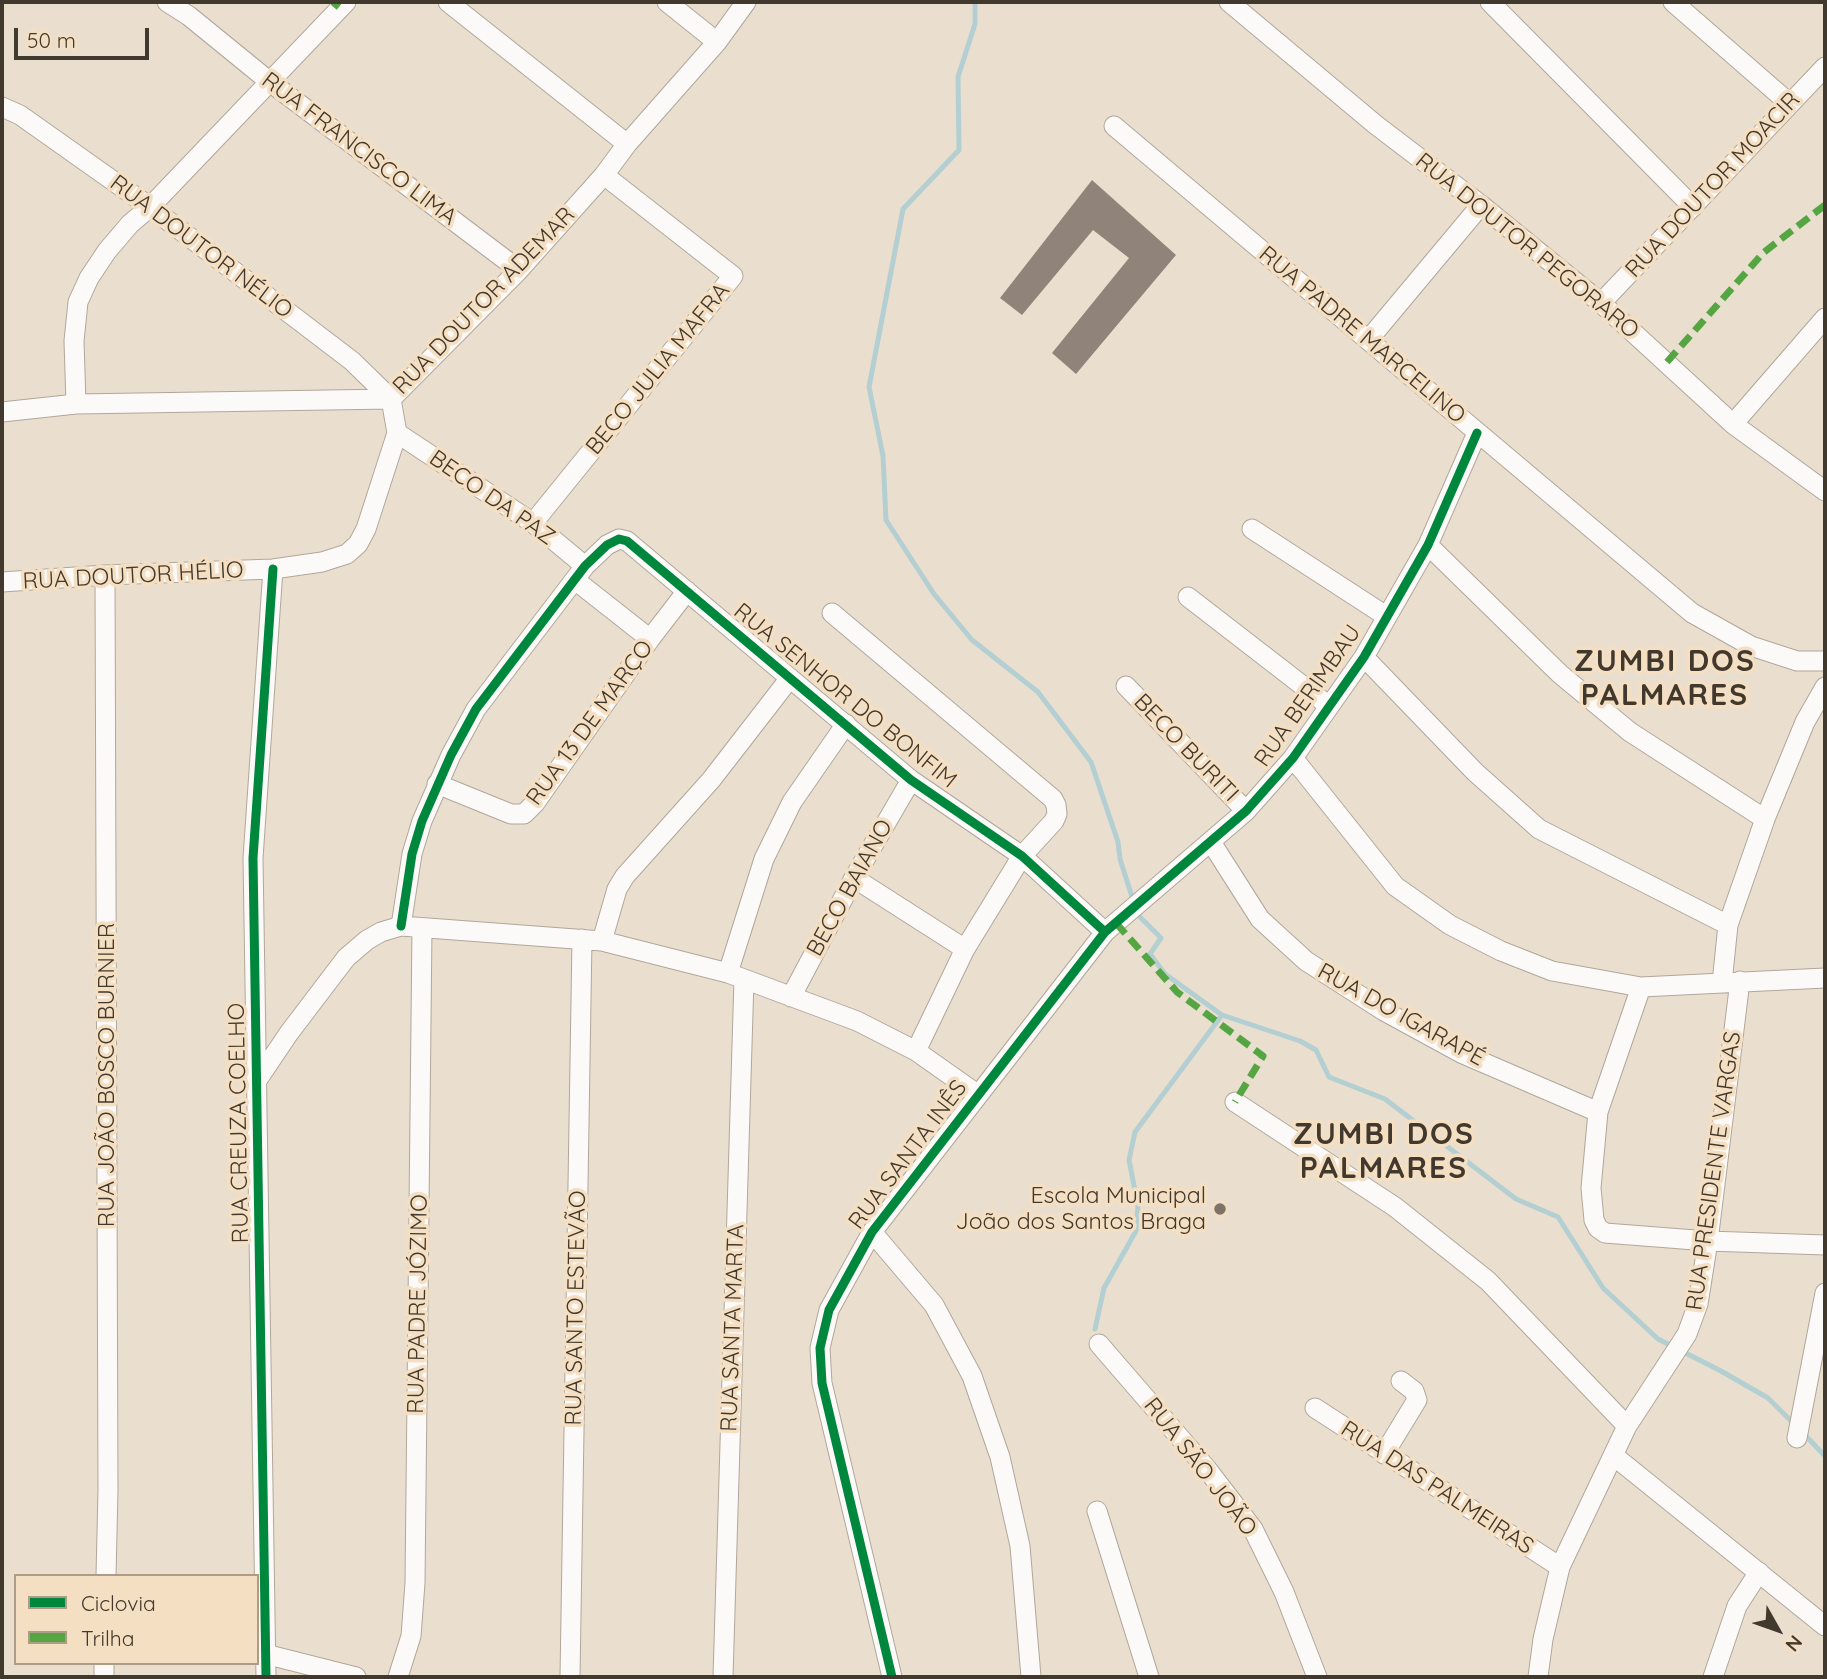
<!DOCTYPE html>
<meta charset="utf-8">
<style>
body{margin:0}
#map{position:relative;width:1827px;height:1679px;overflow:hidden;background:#eadece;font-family:Quicksand,sans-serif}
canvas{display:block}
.frame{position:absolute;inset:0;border:4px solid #42392e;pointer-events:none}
.legend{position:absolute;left:14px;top:1574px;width:245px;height:91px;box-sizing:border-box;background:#f5dfc3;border:2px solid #ad9d87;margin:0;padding:9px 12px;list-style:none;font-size:21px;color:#42392e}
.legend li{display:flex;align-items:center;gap:14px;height:35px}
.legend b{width:35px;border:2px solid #ad9d87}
.north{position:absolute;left:1743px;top:1595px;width:70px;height:70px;-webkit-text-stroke:5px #f5dfc3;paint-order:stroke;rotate:130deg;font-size:19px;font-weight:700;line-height:28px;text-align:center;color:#42392e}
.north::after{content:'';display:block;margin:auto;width:24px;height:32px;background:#42392e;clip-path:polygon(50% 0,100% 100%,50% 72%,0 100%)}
.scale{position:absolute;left:14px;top:28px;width:135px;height:32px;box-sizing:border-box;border:4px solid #42392e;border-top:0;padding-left:9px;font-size:21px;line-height:24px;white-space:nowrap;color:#42392e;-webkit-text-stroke:5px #f5dfc3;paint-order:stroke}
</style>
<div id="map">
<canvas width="1827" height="1679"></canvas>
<div class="frame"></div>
<ul class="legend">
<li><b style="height:9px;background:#00873e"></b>Ciclovia</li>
<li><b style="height:9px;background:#55a643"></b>Trilha</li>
</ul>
<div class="north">N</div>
<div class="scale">50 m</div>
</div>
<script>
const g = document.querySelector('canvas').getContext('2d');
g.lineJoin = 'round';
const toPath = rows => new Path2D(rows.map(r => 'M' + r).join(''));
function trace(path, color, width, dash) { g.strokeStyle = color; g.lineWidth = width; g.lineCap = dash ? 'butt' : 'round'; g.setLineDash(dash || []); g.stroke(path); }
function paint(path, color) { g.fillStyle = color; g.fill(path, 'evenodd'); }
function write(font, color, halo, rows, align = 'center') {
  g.font = font + ' Quicksand,sans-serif'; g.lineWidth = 7; g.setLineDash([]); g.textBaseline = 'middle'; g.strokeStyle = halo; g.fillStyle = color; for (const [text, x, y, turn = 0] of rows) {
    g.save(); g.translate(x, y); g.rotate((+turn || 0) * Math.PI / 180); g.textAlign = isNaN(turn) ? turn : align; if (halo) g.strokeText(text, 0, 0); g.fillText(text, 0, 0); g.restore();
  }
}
const stream = toPath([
 [975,2,975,24,958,77,959,150,903,209,869,387,883,456,886,520,934,594,972,640,1038,692,1091,762,1118,842,1120,859,1134,903],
 [1136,913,1161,938,1150,954,1165,974,1222,1015,1300,1041,1316,1050,1329,1077,1385,1099,1516,1199,1558,1217,1603,1288,1658,1339,1721,1371,1768,1398,1794,1424],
 [1095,1329,1104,1288,1136,1231,1138,1206,1129,1160,1135,1132,1222,1015],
 [1803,1433,1825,1456]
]);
const building = toPath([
 [1092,180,1176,255,1076,374,1052,353,1129,258,1093,230,1022,315,1000,298]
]);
const minor = toPath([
 [167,2,189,16,270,82,519,270],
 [448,2,627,144],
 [667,2,717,42],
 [1229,2,1376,125,1481,205,1601,303,1733,424,1825,491],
 [1490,2,1693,207],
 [1673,2,1789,103],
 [2,107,20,115,150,207,352,361,391,399],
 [1114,126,1692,613,1751,646,1797,661,1825,661],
 [1601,303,1825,67],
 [1369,339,1481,205],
 [76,404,74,341,78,302,89,278,107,251,130,224,150,207,346,2],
 [2,412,76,404,391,399,519,270,604,175,627,144,717,42,746,2],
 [1733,424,1825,318],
 [397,433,533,523,585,566],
 [533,523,733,276,604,175],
 [1252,529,1386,616],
 [1428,545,1560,674,1630,732,1765,819],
 [105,575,108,1490,106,1576],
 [575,580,650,639],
 [2,582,105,575,273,569,322,562,347,554,358,544,366,529,397,433,391,399],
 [1188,597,1329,706],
 [832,613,1053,799,1056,805,1057,814,1054,821,1022,856,965,949,916,1051],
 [1364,657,1475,772,1539,829,1728,925],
 [1126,686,1246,811],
 [1293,758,1395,886,1450,925,1501,951,1552,971,1641,987,1825,978],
 [437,784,511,814,524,814,535,803,650,639,687,591],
 [1211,842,1260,919,1306,961,1384,1011,1461,1053,1598,1112],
 [854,878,965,949],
 [401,926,412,854,422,821,451,755,476,709,585,566,607,545,619,539,627,541,911,780,1022,856,1105,932],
 [602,941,617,889,625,876,711,780,790,678],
 [728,973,764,859,792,802,846,724],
 [1722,983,1728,925,1765,819,1805,722,1825,687],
 [1641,987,1598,1112,1591,1188,1594,1220,1598,1228,1605,1233,1708,1241,1825,1245],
 [791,997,854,878,911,780],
 [258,1079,289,1033,346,958,367,940,381,932,401,926,602,941,728,973,857,1021,916,1051,977,1094],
 [1235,1102,1395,1207,1488,1281,1627,1426],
 [872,1232,934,1305,972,1376,1000,1457,1020,1546,1031,1677],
 [1099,1344,1207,1469,1253,1529,1284,1592,1317,1677],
 [1315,1408,1560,1567],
 [1797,1438,1825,1293],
 [1384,1454,1417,1400,1414,1391,1401,1381],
 [1614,1456,1825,1626],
 [1097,1511,1149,1677],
 [265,1654,356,1677],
 [104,1663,104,1677],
 [266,1677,253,858,273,569],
 [398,1677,411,1636,415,1583,422,928],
 [570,1677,582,939],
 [723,1677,744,979],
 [892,1677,822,1383,820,1348,829,1310,872,1232,1105,932,1246,811,1293,758,1364,657,1428,545,1477,433],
 [1538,1677,1543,1639,1560,1567,1627,1426,1687,1334,1698,1304,1708,1241,1740,981],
 [1713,1677,1737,1606,1759,1572]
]);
const quiet = toPath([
 [333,2,339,7],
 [1667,362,1763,253,1825,205],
 [1116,923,1177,992,1263,1056,1235,1102]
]);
const cycleway = toPath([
 [401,926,412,854,422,821,451,755,476,709,585,566,607,545,619,539,627,541,911,780,1022,856,1105,932],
 [266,1677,253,858,273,569],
 [892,1677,822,1383,820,1348,829,1310,872,1232,1105,932,1246,811,1293,758,1364,657,1428,545,1477,433]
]);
const markers = [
 [1220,1209,7,"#7d7366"]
];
const streetNames = [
 ["RUA FRANCISCO LIMA",359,149,37],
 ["RUA DOUTOR MOACIR",1713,185,-47],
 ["RUA DOUTOR PEGORARO",1527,246,39],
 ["RUA DOUTOR NÉLIO",201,247,37],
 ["RUA DOUTOR ADEMAR",484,301,-46],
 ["RUA PADRE MARCELINO",1362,335,40],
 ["BECO JULIA MAFRA",658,369,-51],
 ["BECO DA PAZ",492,498,35],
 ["RUA DOUTOR HÉLIO",133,576,-3],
 ["RUA SENHOR DO BONFIM",845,696,39],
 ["RUA BERIMBAU",1308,696,-55],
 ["RUA 13 DE MARÇO",590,723,-54],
 ["BECO BURITI",1186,748,46],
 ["BECO BAIANO",850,888,-61],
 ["RUA DO IGARAPÉ",1401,1015,29],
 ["RUA JOÃO BOSCO BURNIER",107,1075,-90],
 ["RUA CREUZA COELHO",239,1123,-91],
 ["RUA SANTA INÊS",908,1155,-53],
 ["RUA PRESIDENTE VARGAS",1714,1171,-82],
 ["RUA PADRE JÓZIMO",418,1304,-89],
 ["RUA SANTO ESTEVÃO",576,1308,-89],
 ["RUA SANTA MARTA",733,1328,-88],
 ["RUA SÃO JOÃO",1200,1467,52],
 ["RUA DAS PALMEIRAS",1437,1488,33]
];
const poiNames = [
 ["Escola Municipal",1206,1196],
 ["João dos Santos Braga",1206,1222]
];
const districtNames = [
 ["ZUMBI DOS",1665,662],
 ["PALMARES",1665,696],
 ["ZUMBI DOS",1384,1135],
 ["PALMARES",1384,1169]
];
trace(stream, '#b3cfd2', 5);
paint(building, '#90847a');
trace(minor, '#b0a79b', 21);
trace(minor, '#fcfaf8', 19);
trace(quiet, '#55a643', 7, [14, 7]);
trace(cycleway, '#00873e', 9);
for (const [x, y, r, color] of markers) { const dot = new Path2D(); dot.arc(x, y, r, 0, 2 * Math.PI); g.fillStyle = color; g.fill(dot); trace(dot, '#f5dfc3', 2.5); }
write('23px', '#42392e', '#f5dfc3', streetNames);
write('23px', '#42392e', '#f5dfc3', poiNames, 'right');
g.letterSpacing = '2px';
write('bold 30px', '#42392e', '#f5dfc3', districtNames);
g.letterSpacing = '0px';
</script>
